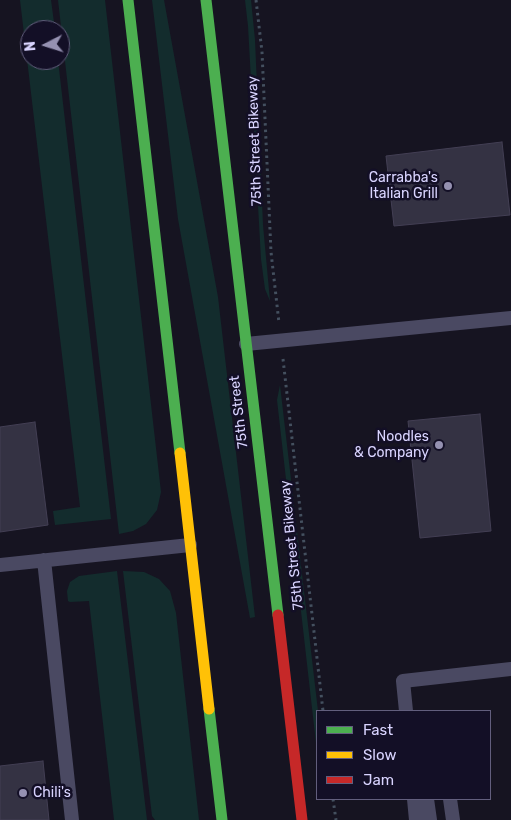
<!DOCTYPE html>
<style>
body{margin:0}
#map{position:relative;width:511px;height:820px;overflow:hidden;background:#161421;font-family:Rubik,sans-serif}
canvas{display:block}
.legend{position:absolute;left:316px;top:710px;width:175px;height:90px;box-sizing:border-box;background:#130f26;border:1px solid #625e7d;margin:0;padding:6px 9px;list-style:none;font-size:15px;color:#d9d4ff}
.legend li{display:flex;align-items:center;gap:10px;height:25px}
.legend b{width:25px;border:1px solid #625e7d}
.north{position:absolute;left:20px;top:20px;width:50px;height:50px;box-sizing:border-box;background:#130f26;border:1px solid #625e7d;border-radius:50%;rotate:265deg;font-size:14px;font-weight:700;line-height:20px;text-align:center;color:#d9d4ff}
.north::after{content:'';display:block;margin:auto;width:18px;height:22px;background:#9591b1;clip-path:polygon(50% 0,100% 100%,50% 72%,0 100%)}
</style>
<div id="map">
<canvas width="511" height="820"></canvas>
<ul class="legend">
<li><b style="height:6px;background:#4caf50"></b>Fast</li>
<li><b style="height:6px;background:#ffc107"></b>Slow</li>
<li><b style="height:6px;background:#c62828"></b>Jam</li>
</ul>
<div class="north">N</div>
</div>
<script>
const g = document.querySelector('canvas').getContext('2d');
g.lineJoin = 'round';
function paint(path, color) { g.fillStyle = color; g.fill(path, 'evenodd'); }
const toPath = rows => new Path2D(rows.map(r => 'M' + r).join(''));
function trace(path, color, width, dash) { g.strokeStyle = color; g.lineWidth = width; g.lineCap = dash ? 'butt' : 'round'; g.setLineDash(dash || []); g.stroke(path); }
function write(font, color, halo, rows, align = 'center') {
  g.font = font + ' Rubik,sans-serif'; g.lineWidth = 5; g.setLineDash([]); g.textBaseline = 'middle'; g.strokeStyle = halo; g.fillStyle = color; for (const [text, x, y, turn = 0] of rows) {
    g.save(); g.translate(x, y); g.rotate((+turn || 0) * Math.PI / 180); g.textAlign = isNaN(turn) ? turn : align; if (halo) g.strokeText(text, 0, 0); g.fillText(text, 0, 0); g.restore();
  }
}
const green = toPath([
 [20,0,51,0,55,30,30,30,30,60,58,60,111,519,55,525,53,511,80,507],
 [58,0,105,0,161,492,157,510,146,524,133,531,119,534],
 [152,0,164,0,218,297,255,617,250,618,178,219],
 [245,0,251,0,255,40,263,225,270,301,265,289,261,259,248,26],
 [280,385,318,711,317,752,277,400],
 [117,571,147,820,114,820,89,601,70,602,68,601,67,591,70,582,79,576],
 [123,571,144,572,159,579,170,591,176,613,199,820,155,820,152,816]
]);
const building = toPath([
 [502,142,510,215,394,226,386,156,502,142],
 [480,414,491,531,420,538,408,421,480,414],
 [35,422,48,525,0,532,0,427,35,422],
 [43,761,49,820,0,820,0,766,43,761]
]);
const path = toPath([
 [256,0,262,52,271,252,279,323],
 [283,359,323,711],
 [333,799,336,820]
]);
const lane = toPath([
 [246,344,511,318],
 [44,560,72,820],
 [0,565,190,545],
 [406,711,403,681,511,669],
 [414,799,416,820],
 [427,799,430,820],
 [450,799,453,820]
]);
const fast = toPath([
 [128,0,180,453],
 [206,0,278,615],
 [209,709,222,820]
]);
const slow = toPath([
 [180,453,209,709]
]);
const jam = toPath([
 [278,615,302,820]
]);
const markers = [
 [448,186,5,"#9591b1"],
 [439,445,5,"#9591b1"],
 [23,793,5,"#9591b1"]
];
const streetNames = [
 ["75th Street Bikeway",255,141,-92],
 ["75th Street",239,412,-97],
 ["75th Street Bikeway",292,545,-96]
];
const poiNames = [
 ["Carrabba's",438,178],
 ["Italian Grill",438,194],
 ["Noodles",429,437],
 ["& Company",429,453],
 ["Chili's",33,793,"left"]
];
paint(green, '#132c2d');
paint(building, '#343243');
trace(building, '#433f54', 1);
trace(path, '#44505f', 3, [2.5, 4]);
trace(lane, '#4a4962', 14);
trace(fast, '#4caf50', 11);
trace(slow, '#ffc107', 11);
trace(jam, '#c62828', 11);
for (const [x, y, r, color] of markers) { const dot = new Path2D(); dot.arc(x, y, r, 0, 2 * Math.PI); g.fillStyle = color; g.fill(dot); trace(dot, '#130f26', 2); }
write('14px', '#d9d4ff', '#130f26', streetNames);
write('14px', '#d9d4ff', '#130f26', poiNames, 'right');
</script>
